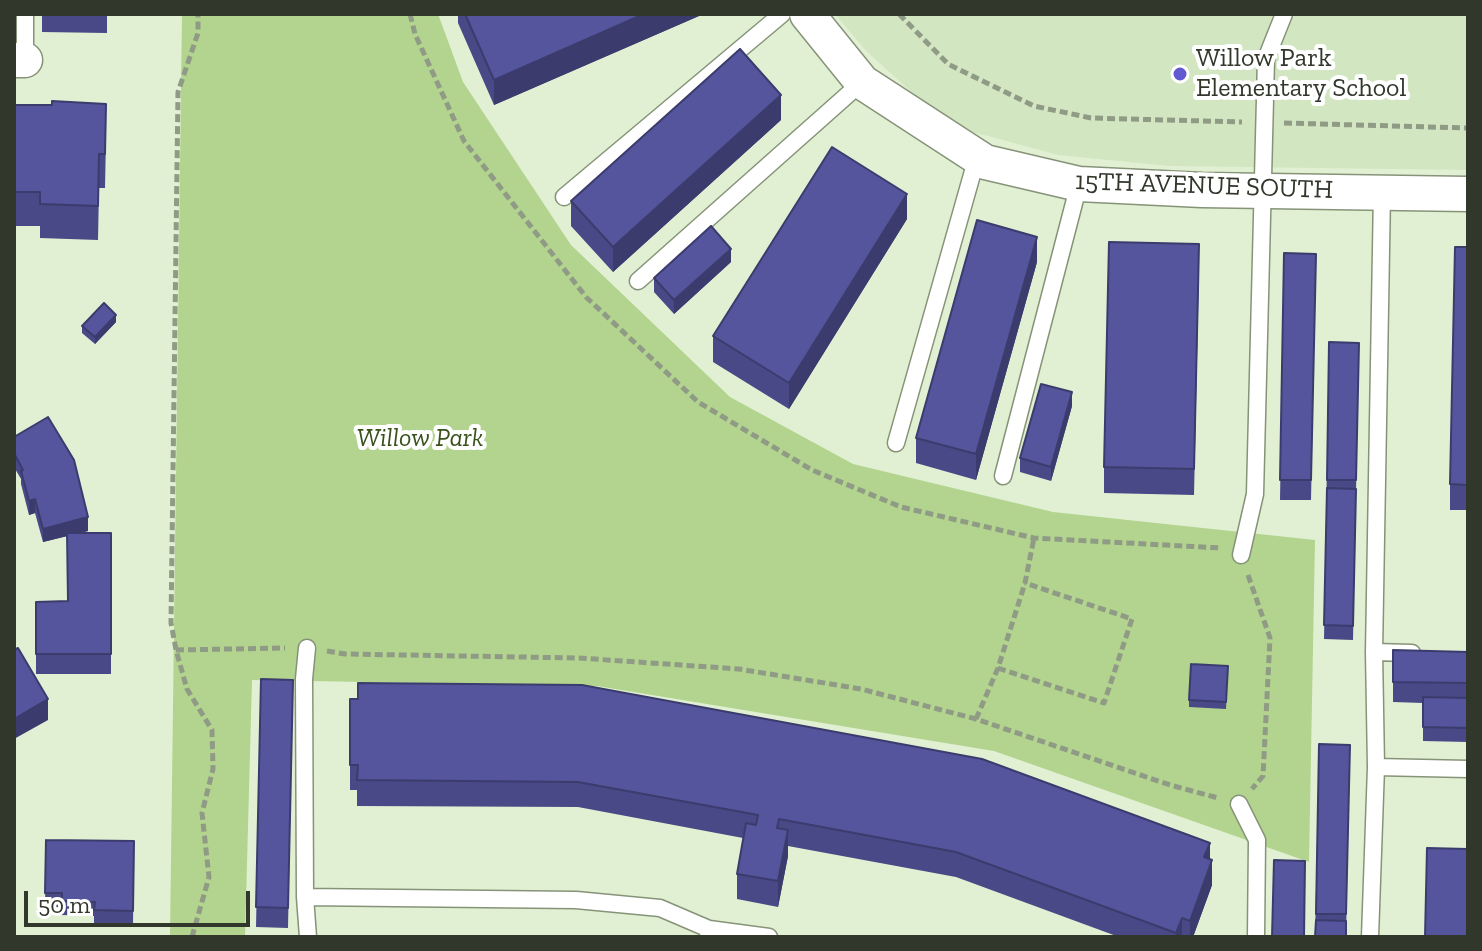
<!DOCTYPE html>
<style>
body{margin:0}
#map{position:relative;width:1482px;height:951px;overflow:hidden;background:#e1f0d3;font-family:"Zilla Slab",serif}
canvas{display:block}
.frame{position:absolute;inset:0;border:16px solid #31372b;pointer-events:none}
.scale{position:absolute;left:24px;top:891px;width:226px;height:36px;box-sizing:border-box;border:4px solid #31372b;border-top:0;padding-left:10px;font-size:24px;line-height:28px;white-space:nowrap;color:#31372b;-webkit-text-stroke:6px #fff;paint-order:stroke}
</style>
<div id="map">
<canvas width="1482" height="951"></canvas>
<div class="frame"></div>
<div class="scale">50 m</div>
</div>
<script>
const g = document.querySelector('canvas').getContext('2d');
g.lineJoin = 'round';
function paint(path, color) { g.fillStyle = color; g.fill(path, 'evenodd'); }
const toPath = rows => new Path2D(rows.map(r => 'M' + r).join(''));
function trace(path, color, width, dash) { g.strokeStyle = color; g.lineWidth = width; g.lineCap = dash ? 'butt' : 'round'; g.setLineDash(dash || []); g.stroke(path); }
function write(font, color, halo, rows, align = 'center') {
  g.font = font + ' "Zilla Slab",serif'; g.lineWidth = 8; g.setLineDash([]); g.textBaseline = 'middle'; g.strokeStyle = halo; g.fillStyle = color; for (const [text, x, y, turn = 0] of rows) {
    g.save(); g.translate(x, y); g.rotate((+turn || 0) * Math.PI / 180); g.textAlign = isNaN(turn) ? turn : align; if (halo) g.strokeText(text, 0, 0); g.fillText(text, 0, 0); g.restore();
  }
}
const built = toPath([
 [835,14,1468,14,1468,170,1169,166,1058,155,973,132,919,99,865,50]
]);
const green = toPath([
 [182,14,438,14,463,82,571,245,730,397,853,464,1053,512,1315,540,1309,862,994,751,597,686,252,680,245,937,170,937]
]);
const path = toPath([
 [410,14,415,34,464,141,586,297,698,402,812,470,901,507,1034,538,1221,548],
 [899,14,948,64,1034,106,1091,118,1242,122],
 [1284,123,1468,128],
 [1248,575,1270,638,1263,776,1252,789],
 [176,650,285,648],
 [327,651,345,654,579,658,739,669,861,689,976,719,1170,785,1218,798],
 [998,668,1104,703,1132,619,1025,583],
 [976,719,998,668,1025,583,1034,538],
 [192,937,209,877,202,813,213,769,212,730,187,689,176,650,171,623,178,92,198,33,198,14]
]);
const lane = toPath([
 [25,60,25,14],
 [1382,192,1374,652,1412,653],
 [564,197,782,14],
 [638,281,862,82],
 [896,443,977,157],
 [1003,476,1079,184],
 [1241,555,1255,494,1266,59,1284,14],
 [307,648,304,679,305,897,308,937],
 [1374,652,1376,767],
 [1239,804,1257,840,1256,937],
 [305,897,576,900,660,908,709,929,708,937],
 [709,929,769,937],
 [1370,937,1376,767,1468,769]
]);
const street = toPath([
 [807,14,862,82,985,162,1079,184,1202,190,1468,194],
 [14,60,25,60]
]);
const wall = toPath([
 [42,14,107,14,107,33,42,32],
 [458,14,699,14,699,16,494,105,458,23],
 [14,105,106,138,105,188,99,188,98,240,40,238,40,226,14,226],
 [781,120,613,272,571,226,571,201],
 [907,219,789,409,713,362,713,336],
 [1468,247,1468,510,1450,510,1450,484],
 [1284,253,1316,254,1311,500,1280,500],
 [731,262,674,314,654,292,654,278],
 [1037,262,976,480,916,463,916,438],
 [1199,269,1194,495,1104,493,1104,467],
 [116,322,95,344,82,333,82,326],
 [1329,342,1359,343,1353,640,1324,639],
 [1072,406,1051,481,1020,472,1020,458],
 [14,437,88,531,80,533,111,533,111,674,36,674,36,602,68,601,67,536,43,542,35,513,29,515,21,484,21,479,14,467],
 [1393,650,1468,652,1468,742,1423,741,1423,703,1393,702],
 [1228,666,1226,709,1189,707,1189,700],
 [261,679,293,680,288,928,256,927],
 [350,699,1210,858,1212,885,1193,937,1119,937,956,877,788,846,788,856,778,907,737,899,737,874,743,838,578,807,357,806,357,790,350,790],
 [1319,744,1350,745,1346,937,1315,937],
 [46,840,134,841,133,925,94,924,94,916,62,915,62,907,45,907]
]);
const shadedWall = toPath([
 [644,14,699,14,699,16,494,105,494,80],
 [781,95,781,120,613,272,613,247],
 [907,194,907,219,789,409,789,383],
 [1037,237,1037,262,976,480,976,454],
 [731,249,731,262,674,314,674,300],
 [116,315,116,322,95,344,95,337],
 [1072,392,1072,406,1051,481,1051,467],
 [35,499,35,513,29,515,29,501],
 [88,517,88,531,43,542,43,529],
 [48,699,48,720,14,739,14,719],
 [788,830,788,856,778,907,778,881],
 [1210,843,1210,867,1212,860,1212,885,1193,937,1190,937,1190,921,1204,857],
 [1182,918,1182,937,1176,937,1176,933]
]);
const building = toPath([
 [465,14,644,14,494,80,465,14],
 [740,49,781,95,613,247,571,201,740,49],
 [52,101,106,104,105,154,99,154,98,206,40,204,40,192,14,192,14,105,52,105,52,101],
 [832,147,907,194,789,383,713,336,832,147],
 [977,220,1037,237,976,454,916,438,977,220],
 [711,226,731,249,674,300,654,278,711,226],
 [1109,242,1199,244,1194,469,1104,467,1109,242],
 [1455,247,1468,247,1468,485,1450,484,1455,247],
 [1284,253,1316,254,1311,480,1280,480,1284,253],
 [104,303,116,315,95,337,82,326,104,303],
 [1329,342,1359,343,1356,480,1327,480,1329,342],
 [1041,384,1072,392,1051,467,1020,458,1041,384],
 [48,417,74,460,88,517,43,529,35,499,29,501,21,471,23,470,14,453,14,437,48,417],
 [1327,488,1356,489,1353,626,1324,625,1327,488],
 [67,533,111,533,111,654,36,654,36,602,68,601,67,533],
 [18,648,48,699,14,719,14,650,18,648],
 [1393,650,1468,652,1468,683,1393,682,1393,650],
 [1191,664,1228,666,1226,702,1189,700,1191,664],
 [261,679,293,680,288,908,256,907,261,679],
 [358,683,582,685,982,759,1210,843,1204,857,1212,860,1190,921,1182,918,1176,933,956,852,779,819,777,828,788,830,778,881,737,874,746,823,756,825,758,815,578,782,357,780,358,765,350,765,350,699,358,699,358,683],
 [1423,697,1468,698,1468,728,1423,727,1423,697],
 [1319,744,1350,745,1346,914,1316,914,1319,744],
 [46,840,134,841,133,911,94,910,95,902,62,901,62,893,45,893,46,840],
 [1427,848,1468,849,1468,937,1425,937,1427,848],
 [1274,860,1305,861,1304,937,1272,937,1274,860],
 [1316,920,1346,921,1346,937,1315,937,1316,920]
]);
const markers = [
 [1180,74,8,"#6059d2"]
];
const poiNames = [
 ["Willow Park",1196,59],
 ["Elementary School",1196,89]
];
const streetNames = [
 ["15TH AVENUE SOUTH",1204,186,2]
];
const parkNames = [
 ["Willow Park",420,439]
];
paint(built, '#d3e6c2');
paint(green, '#b2d48e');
trace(lane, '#869378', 19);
trace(street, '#869378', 37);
trace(path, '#909b86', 5, [8, 4]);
trace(lane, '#fff', 16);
trace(street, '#fff', 34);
paint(wall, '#484986');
paint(shadedWall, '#3b3c6d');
paint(building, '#54559c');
trace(building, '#3b3c6d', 2);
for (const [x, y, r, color] of markers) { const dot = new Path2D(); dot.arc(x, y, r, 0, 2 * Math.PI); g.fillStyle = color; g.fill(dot); trace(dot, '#fff', 3); }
write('26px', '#31372b', '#fff', poiNames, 'left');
write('26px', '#31372b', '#fff', streetNames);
write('italic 26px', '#3a521c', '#fff', parkNames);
</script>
